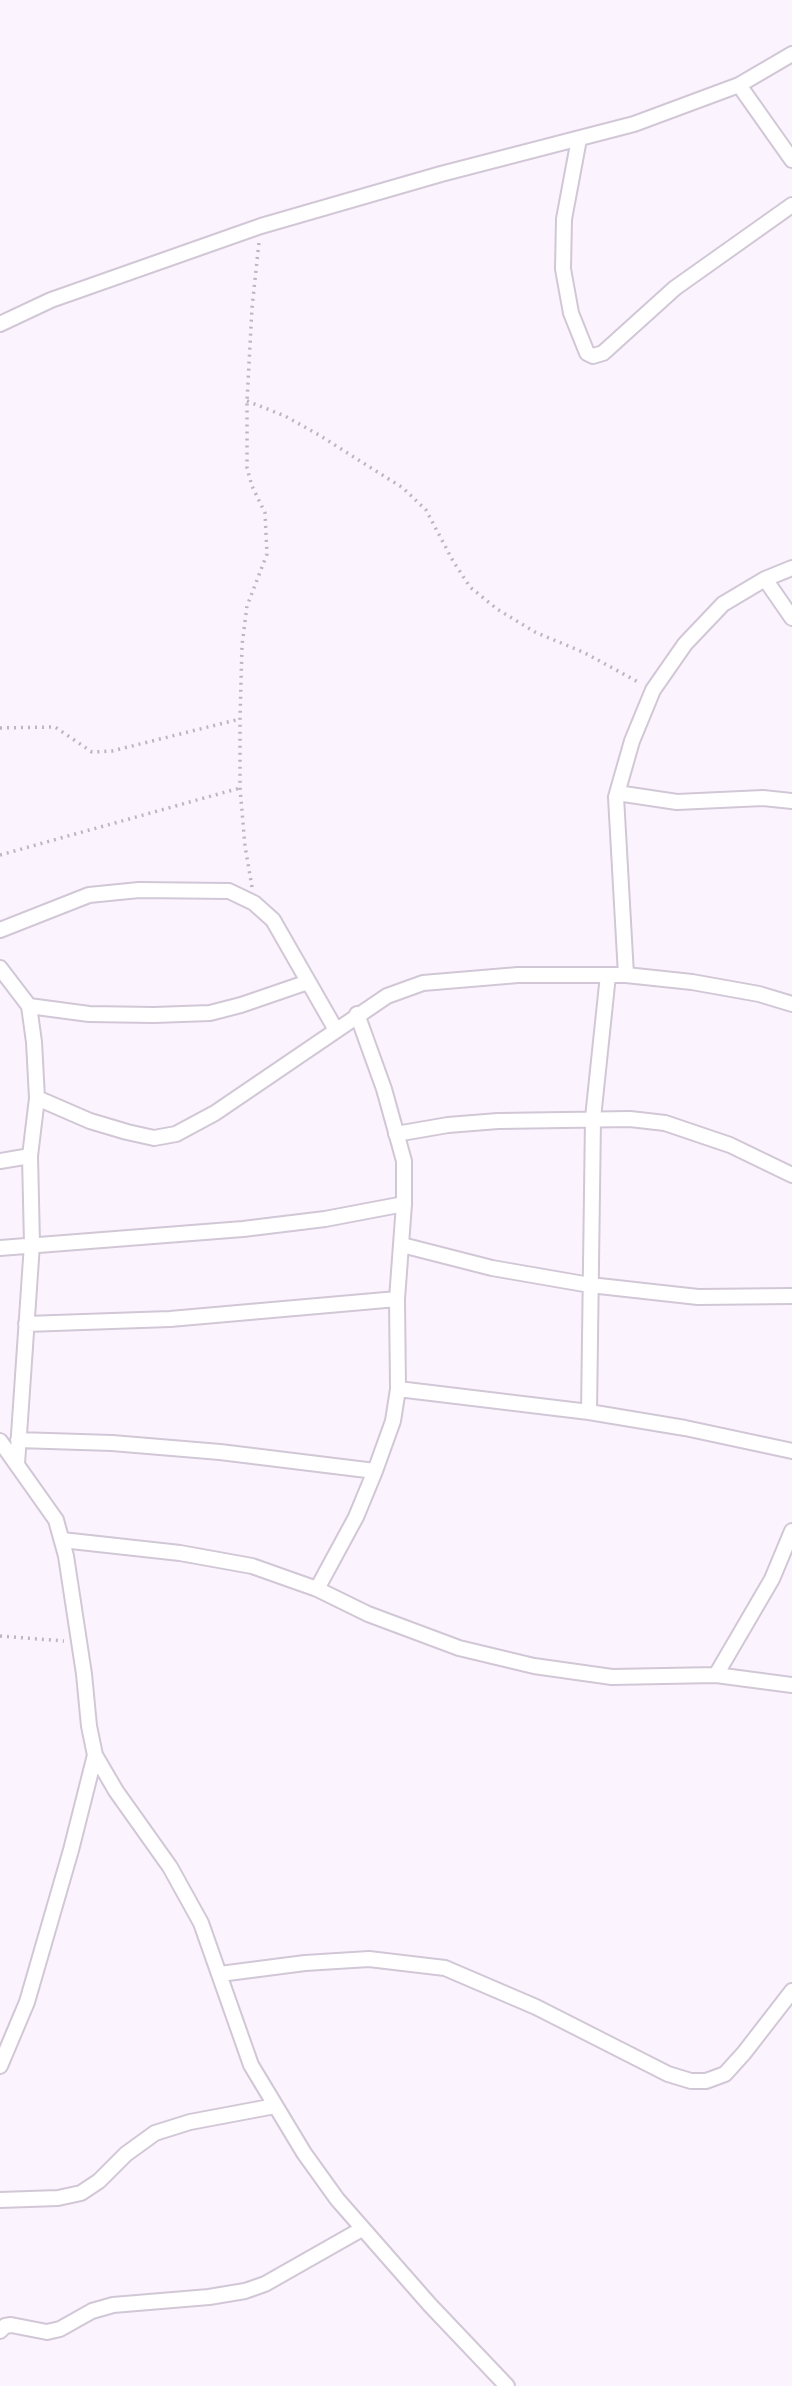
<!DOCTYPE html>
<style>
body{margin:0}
canvas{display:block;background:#fbf4fe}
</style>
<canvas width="792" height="2386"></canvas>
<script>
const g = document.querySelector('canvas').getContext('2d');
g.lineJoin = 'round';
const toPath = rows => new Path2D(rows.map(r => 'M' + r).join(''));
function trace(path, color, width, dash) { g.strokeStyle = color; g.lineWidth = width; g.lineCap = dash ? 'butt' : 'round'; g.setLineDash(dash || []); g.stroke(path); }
const path = toPath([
 [247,401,285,416,319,435,403,488,426,510,453,561,470,587,497,609,535,632,585,653,640,683],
 [0,728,55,727,92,752,112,751,240,719],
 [0,855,240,788],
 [252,887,245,846,240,788,240,719,242,645,247,606,267,554,265,513,252,486,247,468,247,401,252,308,259,242],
 [0,1636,64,1641]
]);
const street = toPath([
 [739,85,792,160],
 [579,139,564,219,563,269,571,313,587,353,593,356,603,353,675,288,792,205],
 [0,324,51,300,261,226,441,174,634,124,739,85,792,54],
 [765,579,792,618],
 [617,793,677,802,763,798,792,801],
 [0,930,89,895,139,890,229,891,254,903,273,920,336,1030],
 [0,968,29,1006,34,1042,37,1098,30,1156,32,1244,17,1464],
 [626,975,616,797,632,741,653,690,685,644,723,604,765,579,792,568],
 [29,1006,89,1014,154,1015,210,1013,241,1005,308,982],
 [37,1098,90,1121,127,1132,154,1138,176,1134,215,1113,387,996,423,983,518,975,626,975,692,982,759,994,792,1004],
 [396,1134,448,1125,498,1121,630,1119,665,1123,730,1145,792,1175],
 [0,1161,30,1156],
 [402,1245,492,1268,590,1285,698,1297,792,1296],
 [0,1248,243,1229,325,1219,404,1204],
 [26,1324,170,1319,397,1299],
 [398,1389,589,1412,685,1428,792,1451],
 [589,1412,593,1118,608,975],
 [18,1440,112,1443,220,1452,375,1471],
 [0,1441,56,1520,66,1556,73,1602,84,1674,89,1726,95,1755,116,1791,170,1867,201,1923,251,2065,304,2153,337,2199,430,2305,507,2386],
 [62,1540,180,1553,252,1566,317,1589,368,1614,459,1648,534,1666,612,1677,716,1675,792,1685],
 [317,1589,356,1517,375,1471,393,1421,398,1389,397,1299,404,1204,404,1161,384,1089,357,1014],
 [716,1675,772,1579,792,1531],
 [220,1974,305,1963,369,1959,445,1968,536,2007,668,2074,691,2081,706,2081,725,2074,744,2053,792,1991],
 [0,2066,27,2002,71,1850,95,1755],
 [0,2200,58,2198,81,2193,99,2181,126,2154,155,2133,190,2122,275,2106],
 [0,2331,5,2326,11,2325,47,2332,60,2329,92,2311,113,2305,209,2297,245,2291,265,2284,362,2229]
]);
trace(street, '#d2c7d6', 18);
trace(path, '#bcb6bf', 3.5, [2, 5]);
trace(street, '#fff', 14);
</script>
